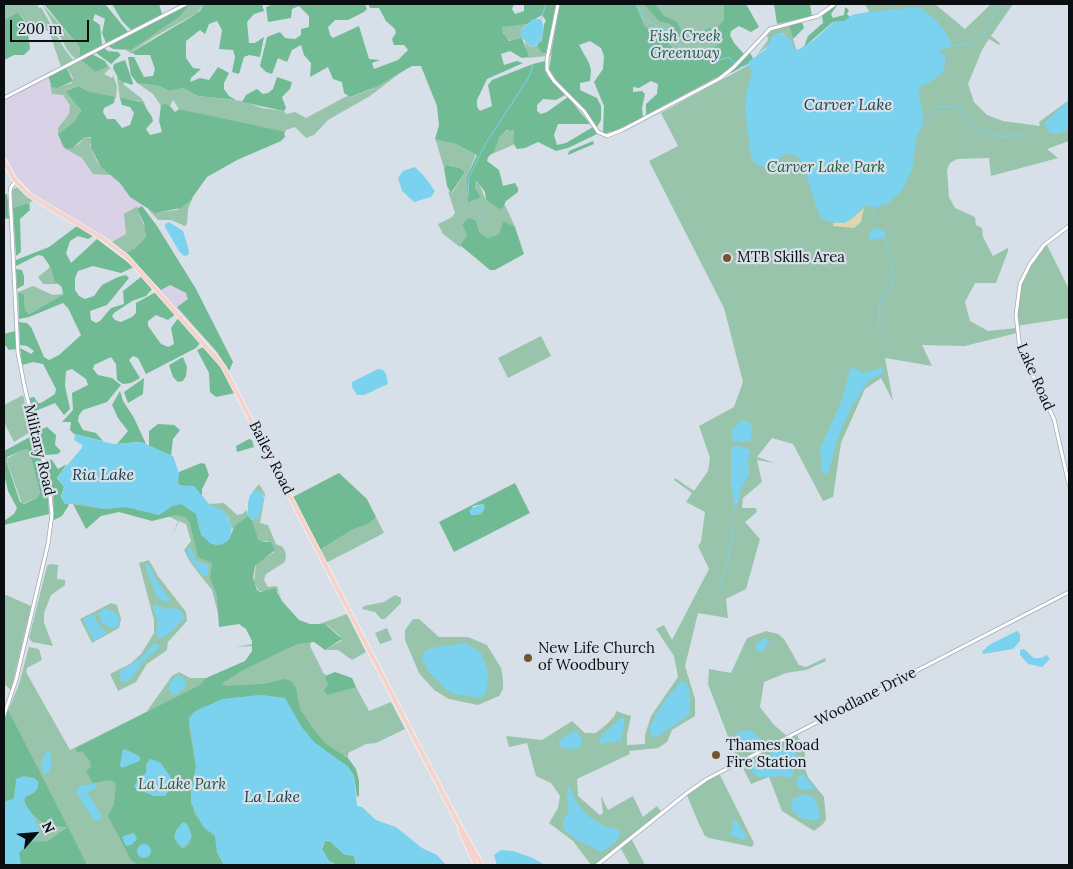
<!DOCTYPE html>
<style>
body{margin:0}
#map{position:relative;width:1073px;height:869px;overflow:hidden;background:#d7e0e9;font-family:Lora,serif}
canvas{display:block}
.frame{position:absolute;inset:0;border:5px solid #0b0e11;pointer-events:none}
.north{position:absolute;left:10px;top:809px;width:50px;height:50px;-webkit-text-stroke:4px #d7e0e9;paint-order:stroke;rotate:63deg;font-size:14px;font-weight:700;line-height:20px;text-align:center;color:#0b0e11}
.north::after{content:'';display:block;margin:auto;width:18px;height:22px;background:#0b0e11;clip-path:polygon(50% 0,100% 100%,50% 72%,0 100%)}
.scale{position:absolute;left:10px;top:20px;width:79px;height:22px;box-sizing:border-box;border:2px solid #0b0e11;border-top:0;padding-left:6px;font-size:15px;line-height:18px;white-space:nowrap;color:#0b0e11;-webkit-text-stroke:4px #d7e0e9;paint-order:stroke}
</style>
<div id="map">
<canvas width="1073" height="869"></canvas>
<div class="frame"></div>
<div class="north">N</div>
<div class="scale">200 m</div>
</div>
<script>
const g = document.querySelector('canvas').getContext('2d');
g.lineJoin = 'round';
function paint(path, color) { g.fillStyle = color; g.fill(path, 'evenodd'); }
const toPath = rows => new Path2D(rows.map(r => 'M' + r).join(''));
function trace(path, color, width, dash) { g.strokeStyle = color; g.lineWidth = width; g.lineCap = dash ? 'butt' : 'round'; g.setLineDash(dash || []); g.stroke(path); }
function write(font, color, halo, rows, align = 'center') {
  g.font = font + ' Lora,serif'; g.lineWidth = 4.5; g.setLineDash([]); g.textBaseline = 'middle'; g.strokeStyle = halo; g.fillStyle = color; for (const [text, x, y, turn = 0] of rows) {
    g.save(); g.translate(x, y); g.rotate((+turn || 0) * Math.PI / 180); g.textAlign = isNaN(turn) ? turn : align; if (halo) g.strokeText(text, 0, 0); g.fillText(text, 0, 0); g.restore();
  }
}
const commercial = toPath([
 [70,66,221,357,128,255,101,235,31,192,17,177,4,154,4,99]
]);
const green = toPath([
 [4,4,37,4,40,9,41,7,64,48,73,60,61,67,49,31,32,26,28,29,24,19,18,12,4,20],
 [42,4,80,48,79,57,75,59,68,51],
 [190,4,204,4,197,13,154,37,133,51,132,54,126,50,131,50,143,41],
 [560,4,743,4,723,21,733,66,718,77,594,33,550,56],
 [865,4,935,4,965,29,991,4,1013,4,991,36,1000,43,999,45,989,39,982,50,968,84,974,102,987,115,1003,121,1040,126,1039,122,1069,100,1069,141,1047,149,1058,158,991,176,989,158,957,159,950,163,947,170,949,197,955,208,975,217,976,225,982,228,983,237,993,256,1008,248,1008,251,996,283,975,283,965,302,970,321,988,331,1016,328,1017,333,965,346,922,345,932,366,885,358,893,401,881,378,865,389,841,443,833,497,823,501,793,444,772,438,757,457,775,463,757,460,762,482,743,498,742,508,756,508,757,512,745,522,760,539,746,589,726,599,728,618,698,613,685,666,695,699,695,716,672,730,667,742,658,748,629,751,630,754,577,779,578,796,600,815,603,813,601,796,608,810,633,796,643,817,657,806,662,813,631,838,645,865,630,865,620,847,597,865,591,865,573,841,549,823,558,808,560,796,551,783,536,776,527,743,509,747,506,736,542,740,572,721,585,733,596,733,608,723,615,715,616,711,631,716,627,735,627,745,645,744,645,735,651,716,678,677,674,656,656,629,664,625,672,640,709,569,698,546,701,542,705,512,686,502,692,493,674,480,675,478,694,491,708,471,710,458,699,426,734,407,743,382,724,308,649,161,678,146,661,113,791,42,783,33,757,55,768,40,767,34,772,30,789,25,796,49,799,50,853,15,869,12],
 [527,24,521,30,522,38,512,41,507,39,501,29,505,25],
 [525,41,531,47,537,45,546,56,527,58,529,57,526,52],
 [81,60,95,72,106,67,105,61,108,65,111,70,109,69,104,74,112,78,113,75,117,86,116,98,87,91,78,86,67,90,81,112,74,122,58,134,58,128,69,114,70,105,63,95,52,94,50,84,55,88,72,83,73,77,66,67],
 [400,73,370,96,328,120,314,135,306,138,295,127,286,130,285,133,179,109,173,100,170,106,161,106,153,94,137,83,159,86,169,91,183,88,198,96,242,101,262,108,284,111,286,114,295,112,306,118,347,96,351,97,372,89],
 [117,77,120,81,127,81,123,84,141,98,144,102,147,110,140,101,120,99],
 [509,129,514,132,513,145,492,154,499,138],
 [85,137,92,138,90,146,97,162,111,175,93,174,82,158,66,149,79,144],
 [435,138,456,144,476,154,468,175,468,203,481,197,475,188,478,181,486,200,499,209,505,205,516,229,503,221,499,234,488,238,481,235,474,219,462,223,467,235,460,245,461,248,443,234,438,224,452,217,455,213,448,191,452,193,465,172,450,165,444,168],
 [17,187,33,201,30,202,30,208,29,205,13,211,12,190],
 [193,197,188,209,187,224,185,226,171,220,158,220,148,209,160,212,177,210],
 [138,206,137,209,145,228,146,237,134,249,126,253,112,242,126,234,124,214],
 [1046,243,1069,289,1069,318,1016,326,1020,284,1030,264],
 [50,265,57,284,43,284,38,277,49,268],
 [33,286,53,295,62,294,63,289,64,294,29,314,25,310,24,294,18,292],
 [541,336,551,356,508,378,498,358],
 [23,395,32,431,14,442,4,422,4,405],
 [24,449,28,449,31,458,40,493,37,498,22,504,6,459],
 [259,484,265,494,260,523,268,525,276,544,283,547,286,554,285,562,266,574,264,580,268,587,277,586,282,600,278,591,259,591,254,582,256,564,274,552,268,541,263,542,258,539,254,530,252,520,258,518,264,497,262,493,253,492,250,495],
 [199,492,208,504,224,503,237,515,242,514,247,510,248,516,233,530,228,517,216,508,284,645,304,635,311,642,310,646,324,674,326,674,325,676,356,687,369,711,391,702,405,729,376,743,366,744,348,753,348,758,344,755,197,865,4,865,4,721,19,684,29,647,39,649,42,660,27,668,26,672,70,750,150,710,147,711,172,676,179,672,190,678,208,678,206,679,248,660,254,651,253,646,235,647,253,644,253,637,243,624,220,621,212,590,190,562,184,550,191,541,186,524,179,521,172,536,178,521,168,516,141,516,74,504],
 [376,517,384,533,324,564,318,551,352,530,370,523],
 [149,560,158,576,186,612,187,621,168,642,167,650,147,664,136,682,118,691,110,674,130,664,141,654,154,633,154,620,139,563],
 [50,564,58,565,57,579,65,580,65,585,51,595,44,613,44,623,53,646,32,642,29,638,47,566],
 [4,594,31,606,11,690,4,684],
 [395,595,401,598,401,603,385,619,381,619,375,612,362,609,364,606,384,602],
 [111,603,117,605,121,619,119,628,92,643,80,619],
 [347,614,366,652,352,660,338,650,325,650,341,641,340,636,327,625,319,624],
 [413,619,419,619,439,637,468,637,487,645,501,668,503,680,503,689,499,696,478,705,449,699,434,690,419,673,405,640,405,630],
 [387,628,392,640,380,644,375,633],
 [766,631,778,634,784,639,799,665,806,667,825,658,826,661,806,670,786,673,764,682,760,707,774,725,788,737,796,733,805,750,805,768,808,777,824,797,826,819,823,824,814,831,782,811,769,777,751,784,732,747,708,684,709,669,731,673,747,638],
 [719,773,754,843,752,847,709,838,705,836,699,824,686,793]
]);
const forest = toPath([
 [44,4,105,4,128,32,106,43,102,33,105,19,95,14,93,20,100,25,102,45,79,57,80,48],
 [112,4,159,4,162,14,131,30,122,21],
 [190,4,179,17,131,50,113,49,108,46],
 [204,4,262,4,264,11,254,14,247,22,249,43,255,43,264,37,260,57,249,55,244,57,239,74,232,72,235,57,233,50,219,49,222,30,217,21,209,24,205,34,200,30,186,41,186,58,193,68,201,69,191,78,190,82,200,78,209,80,218,67,229,73,224,83,224,89,229,96,236,100,198,96,183,88,169,91,159,86,137,83,131,75,128,57,134,57,144,77,153,76,155,69,150,55,135,55,132,52,191,17,200,11],
 [274,4,365,4,367,9,364,12,348,20,335,20,328,27,330,35,333,38,359,26,369,59,380,60,372,63,374,69,398,60,408,50,404,45,394,45,392,39,396,33,395,29,386,21,379,8,370,8,368,4,514,4,512,9,515,14,524,11,524,4,556,4,546,54,541,52,537,45,542,40,544,24,546,21,542,15,527,24,502,27,503,33,509,41,522,38,529,57,522,58,510,51,501,54,504,65,517,61,523,63,487,79,477,100,477,107,480,111,492,106,488,85,492,80,533,64,545,61,547,75,565,95,556,100,543,99,537,105,537,111,541,114,547,112,568,97,590,124,558,124,554,135,557,145,566,143,593,127,597,134,568,148,556,151,538,142,525,148,517,149,513,143,514,131,507,130,499,138,494,152,488,157,487,161,499,170,503,186,515,183,518,188,518,192,506,201,503,208,499,209,486,200,485,192,477,181,475,188,481,197,468,203,467,177,477,155,456,144,435,139,439,125,437,106,421,66,412,66,376,87,350,97,344,93,342,82,333,79,328,67,310,77,311,63,304,55,301,45,292,50,287,62,278,58,272,74,266,72,260,66,267,37,280,32,285,38,295,39,301,35,301,29,309,27,309,16,299,6,292,9,291,18,268,22,266,7],
 [560,4,635,4,645,27,657,32,674,49,693,57,707,54,719,44,720,35,716,29,724,20,724,4,746,4,759,27,751,32,739,26,731,31,730,35,734,43,744,54,723,74,646,115,646,104,657,94,658,84,651,81,639,88,633,87,633,92,642,91,645,94,642,108,643,117,615,131,606,133,603,133,604,106,594,82,603,69,604,56,601,48,590,41,579,45,589,63,591,70,590,81,580,83,580,90,597,98,601,106,601,120,597,127,586,111,557,81,549,69],
 [644,4,655,4,664,16,677,22,684,35,683,40,670,24,659,21],
 [774,4,810,4,812,16,777,24],
 [838,4,831,14,833,18,844,15,845,7,849,10,847,14,850,17,844,21,833,22,804,47,808,36,823,23,822,16],
 [18,12,27,24,30,49,24,55,14,55,4,60,4,20],
 [802,22,804,28,793,39,789,25],
 [710,28,713,30,694,42,694,36],
 [104,48,108,51,118,52,121,55,111,64,95,52],
 [750,53,753,58,748,64,729,74],
 [92,54,105,61,107,67,95,72,81,60],
 [125,60,133,83,132,85,119,80,113,68,114,64],
 [66,67,73,81,57,88,52,87,48,76],
 [277,77,292,82,290,89,282,97,286,108,284,111,242,102,246,95,257,89,263,94,268,93,273,89],
 [78,86,87,91,115,97,114,103,104,108,103,112,107,119,115,119,122,128,130,125,134,113,130,107,122,105,120,98,142,102,152,117,153,121,146,129,150,135,162,132,159,121,161,105,165,104,170,106,175,112,179,109,281,131,284,132,285,137,281,141,237,160,207,177,190,201,181,208,155,213,130,197,120,183,101,167,91,148,91,137,85,137,72,148,66,149,63,146,58,134,74,122,81,111,66,91],
 [593,141,594,144,568,155,569,151],
 [447,165,459,168,465,172,451,193,447,186,444,168],
 [7,194,8,202,9,219,4,218,4,195],
 [26,204,29,205,30,210,20,219,21,252,16,256,13,208],
 [142,206,157,226,196,289,233,362,229,371,217,352,177,307,188,299,186,293,170,285,161,290,126,253,134,249,146,237,144,223,137,209],
 [469,218,475,220,480,233,488,238,499,234,503,221,515,227,524,254,495,270,490,270,460,245,467,235,462,224],
 [77,226,93,236,88,239,78,236,70,241,66,253,71,263,97,239,134,267,121,273,93,266,78,271,75,278,75,290,79,296,85,299,94,296,102,285,118,277,126,275,129,278,107,305,90,311,91,320,96,323,100,321,111,308,124,304,123,291,142,276,153,288,146,296,132,301,114,313,112,316,115,320,121,322,132,317,136,313,136,303,156,292,176,314,168,320,156,315,148,321,148,326,161,344,168,347,174,344,171,328,179,317,200,343,196,348,146,374,138,358,133,356,129,360,140,378,131,383,123,384,117,380,116,364,111,357,94,365,93,369,98,375,112,378,121,385,107,402,83,410,79,415,78,421,83,430,96,433,103,441,74,434,70,430,71,422,62,422,73,410,72,393,88,385,86,379,72,369,66,371,65,386,70,409,64,415,55,403,33,412,29,398,34,397,38,403,41,403,55,394,56,389,43,364,33,362,22,365,20,348,31,354,34,351,27,346,20,345,19,322,27,323,31,327,44,357,49,360,59,355,81,335,68,308,63,303,29,317,19,319,18,292,24,294,25,310,29,314,64,294,61,286,55,282,51,268,43,256,38,255,16,266,16,260,49,247],
 [16,269,22,270,24,276,24,285,17,289],
 [15,331,16,349,9,350,5,345,4,334],
 [204,347,223,370,235,393,216,397,210,392,209,373,197,350],
 [183,357,187,367,186,376,183,381,178,382,173,377,169,365],
 [144,378,143,394,128,403,124,392],
 [120,391,123,401,134,418,146,444,139,442,117,444,128,431,118,418,112,405],
 [158,424,174,425,180,430,173,439,171,456,149,446,149,431],
 [47,427,56,435,55,445,61,451,58,454,45,455,38,431],
 [30,437,36,439,42,463,48,495,49,514,4,525,4,521,14,514,17,508,8,491,4,474,4,451],
 [25,449,28,449,31,458,40,493,37,498,24,504,20,502,6,460,7,457],
 [249,439,252,440,254,447,237,452,236,446],
 [46,459,52,460,58,469,67,464,57,478,64,487,61,496,69,505,62,516,54,520,53,493],
 [201,463,205,464,209,475,202,489,202,497,194,486,180,487,177,481,179,472],
 [339,473,367,499,376,517,370,523,352,530,318,551,291,498],
 [515,483,530,513,454,552,439,522],
 [483,504,485,507,481,514,471,515,470,512,473,506],
 [73,504,104,509,126,507,159,515,172,506,181,504,196,514,199,529,216,546,227,542,235,526,248,516,252,520,258,539,263,542,271,542,275,550,255,566,253,578,257,590,260,592,275,588,282,601,299,620,310,624,325,624,342,639,325,650,314,642,297,644,243,670,221,684,227,686,264,684,285,679,291,681,296,688,300,709,317,734,327,745,348,758,356,769,359,781,359,796,357,797,354,776,348,767,314,742,300,726,285,698,263,695,223,699,194,712,189,718,189,727,196,767,191,792,194,813,205,829,215,836,217,852,224,865,138,865,131,860,108,816,114,804,116,783,110,780,93,783,86,771,91,767,90,761,82,751,77,753,76,748,200,685,206,678,245,661,252,651,252,641,246,629,239,624,219,627,217,595,210,578,212,563,198,557,190,523,186,517,176,515,152,521,119,512,101,516,86,529],
 [125,749,139,756,141,759,120,766],
 [150,759,161,764,168,774,171,782,167,794,154,796,136,789,137,781,146,773,146,765],
 [186,822,191,832,190,842,186,847,182,848,176,842],
 [134,833,137,839,131,845,124,843,123,836],
 [335,672,352,678,356,687,327,695,324,690,328,685,325,676],
 [8,710,70,831,87,865,21,865,19,853,30,842,48,841,68,827,45,825,27,809,24,798,34,793,38,788,38,781,34,778,17,778,15,798,4,802,4,721],
 [325,841,330,841,344,854,354,856,356,865,337,865,329,861,322,849]
]);
const sand = toPath([
 [864,208,861,222,854,228,833,226,833,223,848,221]
]);
const water = toPath([
 [916,7,922,9,934,18,947,34,952,46,939,51,945,57,945,65,942,74,918,89,923,114,922,125,916,139,912,169,902,190,889,203,874,208,865,205,853,218,844,223,828,222,820,216,817,209,802,163,797,156,786,153,768,169,755,164,751,156,745,110,747,89,752,74,748,62,765,50,773,36,780,32,790,39,794,48,798,50,814,40,835,21,844,21,852,15,862,13],
 [533,19,541,19,544,28,541,42,532,47,522,38,520,31],
 [1067,102,1069,102,1069,129,1058,134,1050,133,1044,123],
 [415,167,424,176,435,191,431,197,414,202,402,191,398,178,403,171],
 [169,222,183,231,189,251,188,255,184,256,179,251,165,227,165,224],
 [874,227,885,232,885,238,870,240,868,237],
 [851,367,864,373,881,368,883,370,882,374,868,381,856,401,853,403,838,437,828,473,822,474,820,449,841,402],
 [378,369,383,370,386,374,388,384,364,395,357,395,352,387,352,382],
 [743,420,752,424,751,440,749,442,733,441,731,431,737,424],
 [75,434,113,444,141,442,173,456,179,473,178,485,194,486,210,505,224,511,232,526,230,539,221,545,211,544,201,535,196,514,181,504,172,506,159,515,126,507,104,509,81,504,65,504,61,498,64,487,57,477,82,448,82,445,74,440],
 [735,445,751,450,748,460,749,474,740,491,738,503,735,506,731,484,731,449],
 [255,490,262,493,264,500,258,518,252,520,248,516,248,503,250,495],
 [483,504,485,507,481,514,471,515,469,511,472,508],
 [191,547,196,561,209,565,207,576,202,575,188,555,188,549],
 [148,563,155,578,171,601,163,601,157,597,145,565],
 [154,605,158,605,167,609,176,608,183,613,184,619,166,636,158,638,156,633,158,621,153,608],
 [103,608,116,613,120,622,117,627,110,628,102,623,98,614],
 [93,614,98,624,107,633,94,641,83,619],
 [1017,631,1020,634,1020,641,1013,649,983,654,982,652,989,645],
 [764,638,770,641,761,653,754,646],
 [465,643,481,653,488,672,487,689,484,695,480,698,454,694,447,690,429,672,422,659,424,652,431,648],
 [153,644,158,644,159,647,141,664,132,678,126,682,121,681,119,672,141,658],
 [1024,649,1034,658,1041,658,1047,655,1050,659,1042,667,1028,664,1020,655,1020,650],
 [179,675,184,679,186,686,178,694,172,695,169,689,170,681],
 [681,681,686,683,690,692,690,714,659,736,652,737,649,730,650,726,665,700],
 [259,695,285,698,301,726,314,742,348,767,354,776,357,806,362,807,376,820,396,827,422,848,437,855,446,865,356,865,354,856,344,854,328,840,323,844,322,849,329,861,337,865,224,865,217,852,215,836,203,826,191,803,191,790,196,767,189,718,197,710,223,699],
 [622,717,625,719,621,741,598,744,602,735],
 [747,730,752,731,761,740,754,749,745,751,740,749,734,737,737,733],
 [573,732,577,732,581,737,581,746,576,749,562,748,559,744,559,740],
 [123,749,139,756,140,761,122,768,120,765],
 [792,749,795,751,798,759,791,778,783,776,759,777,753,773,750,767,752,764,773,752],
 [47,750,50,752,52,764,48,773,44,774,41,765],
 [151,759,161,763,171,778,170,788,165,796,154,796,134,787,137,781,146,773,147,762],
 [802,774,804,775,815,789,799,789,796,780],
 [24,776,34,778,39,783,36,791,25,797,24,802,35,818,40,834,19,852,21,865,4,865,4,802,14,799,16,779],
 [95,783,97,788,87,792,103,818,97,821,93,819,76,793,80,786],
 [569,785,576,802,588,816,604,826,616,829,621,832,616,842,602,852,577,840,563,829,563,820,569,811,567,795],
 [805,794,814,798,818,807,820,817,816,821,800,818,792,809,792,799],
 [736,820,745,833,746,838,744,840,729,834,733,828,732,821],
 [183,822,187,824,192,837,183,848,174,838,176,830],
 [134,833,137,839,131,845,126,846,122,837],
 '137 851a7 7 0 1 1 14 0a7 7 0 1 1-14 0Z',
 [501,850,513,851,533,858,545,865,497,865,494,855]
]);
const stream = toPath([
 [638,4,642,18,663,29,666,28,671,40,677,42,681,47,692,49,699,55,714,62,729,57,735,63],
 [541,19,546,4],
 [952,46,971,42,982,36,988,28,998,4],
 [739,67,748,65],
 [920,130,936,107,952,106,961,111,972,129,1002,137,1025,134],
 [468,197,469,177,486,143,529,77,533,65],
 [874,208,874,219],
 [478,215,483,224],
 [885,238,894,261,890,276,893,282,890,289,882,294,883,301,879,308,880,315,877,323,886,336,885,344],
 [732,515,735,506],
 [718,594,729,556,733,526]
]);
const minor = toPath([
 [558,4,547,59,547,70,554,81,584,111,598,132,607,136,622,130,719,79,734,67,770,29,818,16,835,4],
 [4,98,186,4],
 [1069,226,1044,245,1030,264,1020,284,1016,315,1020,349,1054,419,1069,485],
 [4,715,16,680,48,544,52,514,48,478,25,389,18,353,10,193,11,187,16,181],
 [597,865,687,793,707,779,1069,592]
]);
const major = toPath([
 [4,161,14,179,29,195,103,239,128,258,223,366,457,821,482,865],
 [460,830,476,865]
]);
const markers = [
 [727,258,5,"#76532c"],
 [528,658,5,"#76532c"],
 [716,755,5,"#76532c"]
];
const parkNames = [
 ["Fish Creek",685,37],
 ["Greenway",685,54],
 ["Carver Lake Park",826,168],
 ["La Lake Park",182,785]
];
const poiNames = [
 ["MTB Skills Area",737,258],
 ["New Life Church",538,649],
 ["of Woodbury",538,666],
 ["Thames Road",726,746],
 ["Fire Station",726,763]
];
const streetNames = [
 ["Lake Road",1035,377,66],
 ["Military Road",39,450,77],
 ["Bailey Road",271,458,63],
 ["Woodlane Drive",866,697,-27]
];
const waterNames = [
 ["Carver Lake",848,105],
 ["Ria Lake",103,475],
 ["La Lake",272,797]
];
paint(commercial, '#d9d1e6');
paint(green, '#99c4ac');
paint(forest, '#70ba94');
paint(sand, '#dfd6b1');
paint(water, '#7ad2ee');
trace(stream, '#7ad2ee', 1);
trace(minor, '#a2abb3', 4.5);
trace(major, '#fff', 5.5);
trace(minor, '#fff', 3);
trace(major, '#f5d3cd', 4.5);
for (const [x, y, r, color] of markers) { const dot = new Path2D(); dot.arc(x, y, r, 0, 2 * Math.PI); g.fillStyle = color; g.fill(dot); trace(dot, '#d7e0e9', 2); }
write('italic 15px', '#215a40', '#d7e0e9', parkNames);
write('15px', '#0b0e11', '#d7e0e9', poiNames, 'left');
write('15px', '#0b0e11', '#d7e0e9', streetNames);
write('italic 16px', '#1a424e', '#d7e0e9', waterNames);
</script>
